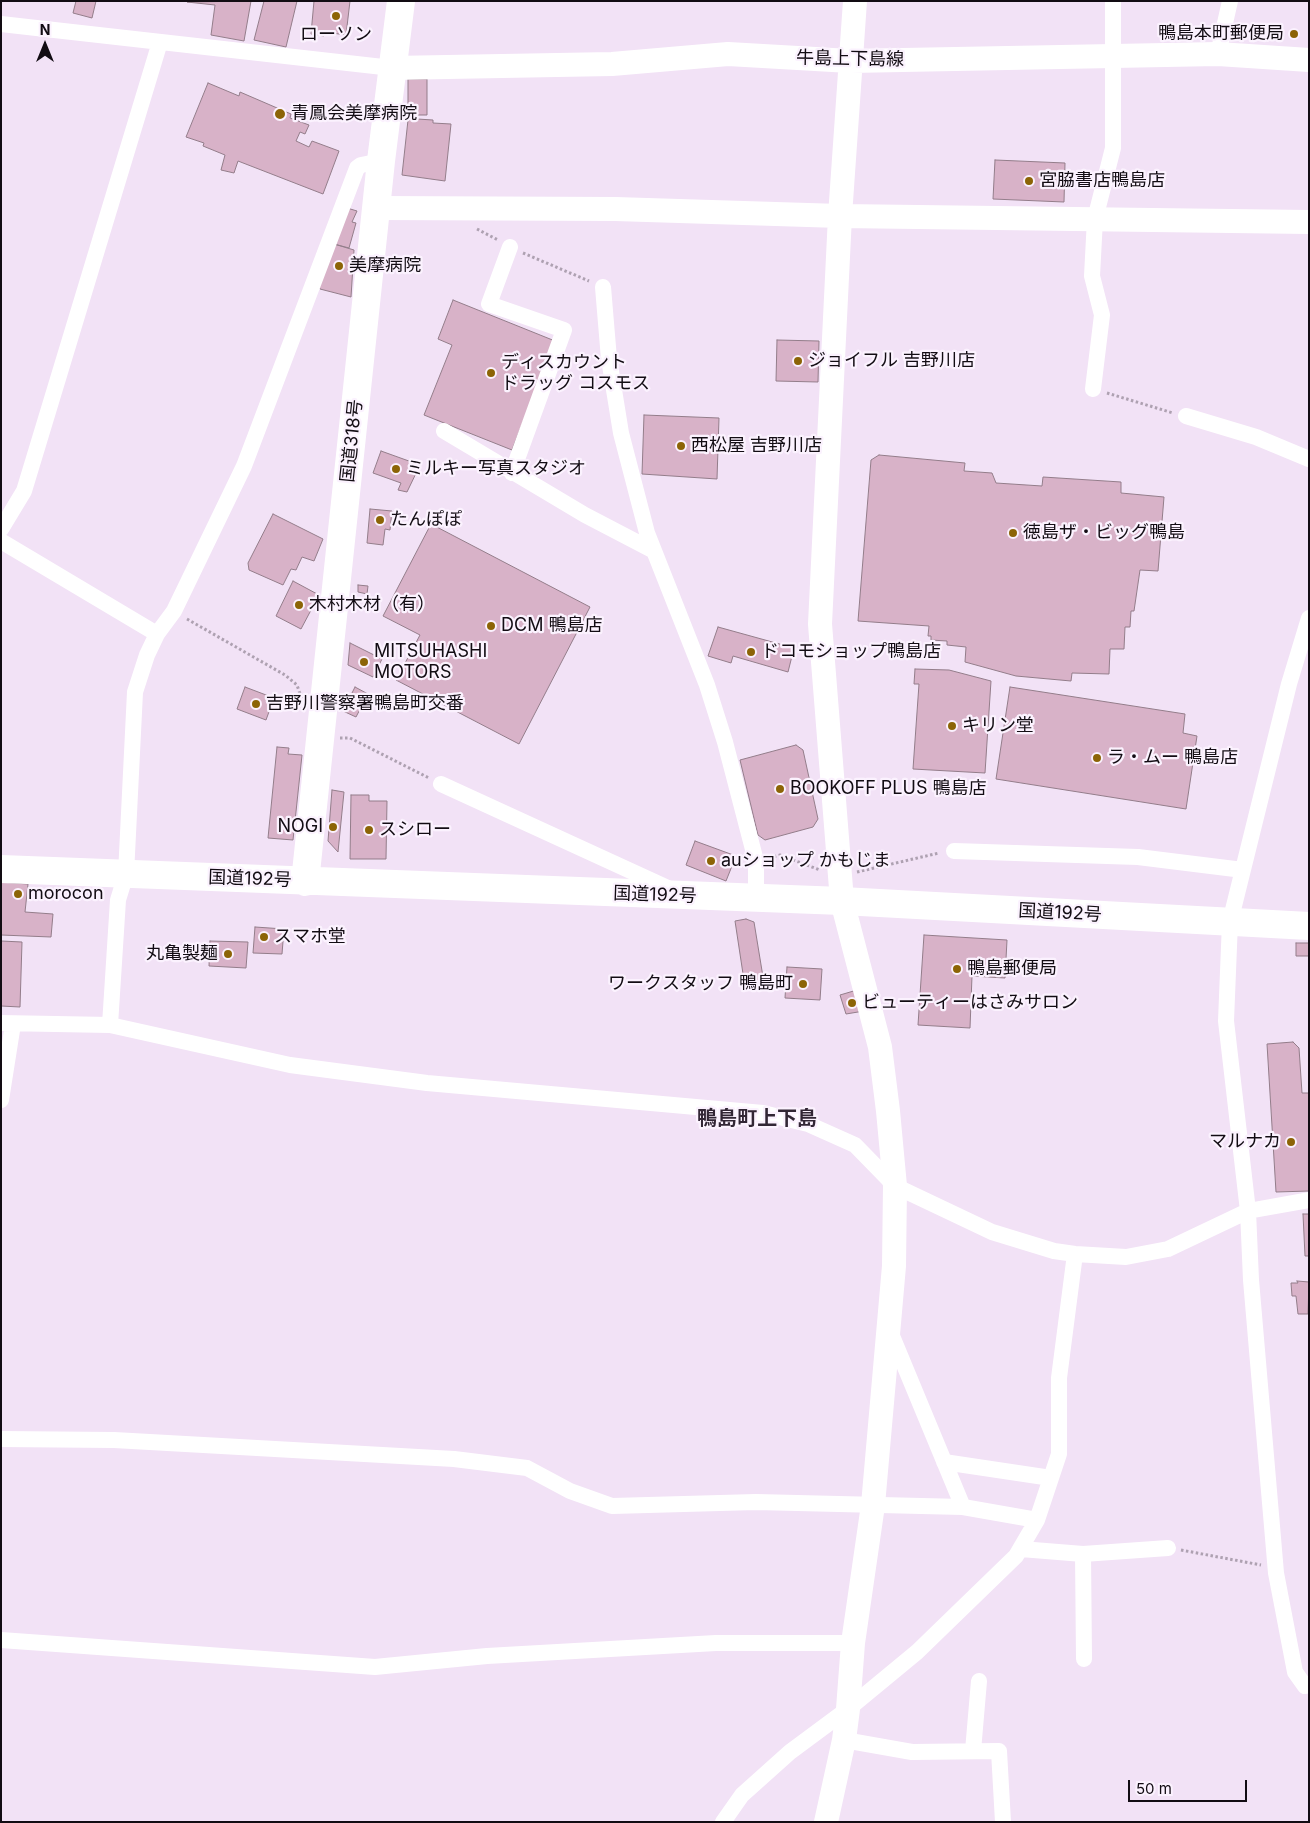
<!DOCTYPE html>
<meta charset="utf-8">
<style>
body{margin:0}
#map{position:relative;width:1310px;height:1823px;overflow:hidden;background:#f2e2f6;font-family:Inter,sans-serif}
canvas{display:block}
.frame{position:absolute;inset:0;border:2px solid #120c13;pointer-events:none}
.north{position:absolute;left:20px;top:20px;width:50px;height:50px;-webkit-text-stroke:4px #fbf2fe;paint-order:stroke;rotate:0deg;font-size:14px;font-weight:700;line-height:20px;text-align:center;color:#120c13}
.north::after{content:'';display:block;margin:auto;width:18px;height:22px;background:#120c13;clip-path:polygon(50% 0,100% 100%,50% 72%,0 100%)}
.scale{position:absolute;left:1128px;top:1780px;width:119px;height:22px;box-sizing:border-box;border:2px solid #120c13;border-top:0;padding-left:6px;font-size:15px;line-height:18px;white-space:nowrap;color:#120c13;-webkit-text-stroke:4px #fbf2fe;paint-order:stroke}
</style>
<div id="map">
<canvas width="1310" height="1823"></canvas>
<div class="frame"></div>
<div class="north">N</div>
<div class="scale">50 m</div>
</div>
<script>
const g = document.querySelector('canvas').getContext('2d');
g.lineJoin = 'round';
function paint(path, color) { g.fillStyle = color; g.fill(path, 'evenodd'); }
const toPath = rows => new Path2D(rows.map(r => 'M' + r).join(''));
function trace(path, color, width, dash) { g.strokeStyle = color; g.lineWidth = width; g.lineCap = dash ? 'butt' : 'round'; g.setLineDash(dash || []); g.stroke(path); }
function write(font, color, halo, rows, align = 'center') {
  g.font = font + ' Inter,"Noto Sans JP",sans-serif'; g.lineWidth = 4.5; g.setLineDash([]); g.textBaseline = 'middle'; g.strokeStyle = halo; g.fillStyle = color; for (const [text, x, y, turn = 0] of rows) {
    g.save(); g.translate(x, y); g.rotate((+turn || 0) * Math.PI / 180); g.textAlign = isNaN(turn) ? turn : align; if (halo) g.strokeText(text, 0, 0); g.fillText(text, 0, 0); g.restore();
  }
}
const building = toPath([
 [76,1,96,1,92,18,73,13,76,1],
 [251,1,244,41,211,35,215,5,187,2,251,1],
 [264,1,297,1,286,47,254,40,264,1],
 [314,1,350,1,346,35,325,32,324,36,311,34,314,1],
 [408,79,427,79,427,115,408,115,408,79],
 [208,83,239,96,240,92,291,114,290,118,309,125,305,134,300,132,296,141,309,147,312,141,339,151,323,194,238,161,234,173,221,170,225,155,203,146,204,143,186,137,208,83],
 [417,119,433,120,433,123,451,124,445,181,402,175,408,120,417,119],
 [995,160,1065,163,1064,202,993,199,995,160],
 [347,208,357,211,352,222,356,223,349,248,334,244,347,208],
 [334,244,354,250,351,297,320,289,317,282,334,244],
 [453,300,555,341,512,450,424,415,452,345,438,339,453,300],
 [777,340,819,341,818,382,776,381,777,340],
 [644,415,719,418,717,479,642,474,644,415],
 [381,451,420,465,407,492,398,490,401,483,373,473,381,451],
 [879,455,965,463,964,471,992,473,996,483,1042,486,1043,477,1121,482,1121,493,1164,497,1158,571,1140,570,1134,611,1131,611,1130,627,1125,627,1124,649,1110,649,1109,674,1072,673,1071,681,1016,676,965,662,966,647,947,645,947,641,931,640,931,636,928,636,929,626,858,621,871,460,879,455],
 [370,509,392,511,390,530,385,529,383,545,367,543,370,509],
 [273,514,323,539,314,561,302,557,296,570,291,569,283,585,249,570,248,563,273,514],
 [431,524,590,607,519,744,396,680,420,635,383,616,431,524],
 [293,581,319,595,301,629,276,616,293,581],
 [358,585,368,586,367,594,358,592,358,585],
 [718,627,794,648,788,672,733,656,731,663,708,656,718,627],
 [350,643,382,659,373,677,348,665,350,643],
 [915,669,949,670,991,681,985,773,913,769,919,684,914,684,915,669],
 [245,687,274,698,266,720,237,709,245,687],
 [355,687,368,694,356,717,343,711,355,687],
 [1010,687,1185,714,1183,733,1197,736,1186,809,996,779,1010,687],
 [796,745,803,750,818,819,813,827,765,840,758,835,740,760,796,745],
 [277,747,289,748,288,754,302,755,293,840,268,838,277,747],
 [332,790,344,792,338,852,328,841,332,790],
 [351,795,369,795,369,801,387,801,386,859,350,859,351,795],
 [695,841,736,856,726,881,686,865,695,841],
 [1,882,28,884,25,912,53,914,51,937,1,935,1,882],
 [746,919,754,922,764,983,745,987,735,921,746,919],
 [255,927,284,929,282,954,253,953,255,927],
 [924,935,1007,940,1005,978,972,976,970,1028,918,1025,924,935],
 [1,941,22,942,20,1007,1,1006,1,941],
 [210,941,248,942,246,968,209,966,210,941],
 [1296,943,1309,943,1309,956,1296,956,1296,943],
 [787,967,822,969,820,1000,785,998,787,967],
 [857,990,864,1011,846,1014,840,995,857,990],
 [1293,1042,1299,1048,1302,1093,1309,1093,1309,1191,1276,1192,1267,1044,1293,1042],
 [1303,1214,1309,1214,1309,1256,1305,1256,1303,1214],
 [1297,1281,1309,1282,1308,1314,1298,1314,1296,1296,1292,1296,1291,1283,1298,1283,1297,1281]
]);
const path = toPath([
 [477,229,498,240],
 [523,253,589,281],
 [1107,393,1173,413],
 [187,619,285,675,297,685,302,700],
 [340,738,350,738,429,778],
 [769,858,780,855,820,870],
 [857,872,939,853],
 [1181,1550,1261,1565]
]);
const street = toPath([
 [1,24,392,68],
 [1218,54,1230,1],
 [510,247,489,304,564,330,512,473],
 [603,287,609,359,621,433,647,533,707,685,725,742,756,861,756,898],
 [1093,389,1102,315,1092,276,1095,219,1113,148,1113,1],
 [1186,416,1256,437,1309,459],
 [444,431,585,515,654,551],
 [1,529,24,491,160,42],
 [1,541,157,634],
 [1309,618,1289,684,1230,922,1226,1021,1248,1211,1251,1280,1276,1573,1295,1672,1305,1686,1309,1685],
 [441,784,670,889],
 [954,851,1138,857,1243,870],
 [1,1023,110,1025,290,1065,427,1083,763,1113,808,1124,855,1145,895,1186,992,1232,1054,1251,1075,1254,1126,1257,1168,1249,1248,1211,1309,1200],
 [110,1025,118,900,126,874,135,692,147,655,157,634,174,611,244,466,357,168,361,165,381,161],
 [1,1100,13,1024],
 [890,1331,963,1507],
 [1,1439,114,1440,454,1459,527,1468,570,1491,612,1506,756,1502,963,1507,1037,1520],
 [944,1462,1051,1478],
 [1021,1549,1083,1554,1168,1548],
 [1083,1554,1084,1659],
 [1,1640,375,1667,487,1656,716,1643,853,1643],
 [844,1740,912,1752,999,1751,1003,1822],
 [973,1751,979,1681],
 [723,1822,742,1795,790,1752,848,1709,917,1652,1016,1556,1037,1520,1059,1454,1059,1378,1075,1254]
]);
const secondary = toPath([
 [392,68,612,64,728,54,850,61,1218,54,1309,60],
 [377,208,615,209,840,216,1309,222],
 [826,1822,844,1740,848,1709,853,1643,873,1505,894,1266,895,1186,888,1111,880,1047,842,901,820,624,840,216,855,1]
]);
const highway = toPath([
 [1,869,842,901,1309,926],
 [305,882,381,161,401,1]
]);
const markers = [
 [336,16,5,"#8c6406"],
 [1294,34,5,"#8c6406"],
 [280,114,6,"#8c6406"],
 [1029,181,5,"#8c6406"],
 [339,266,5,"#8c6406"],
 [798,361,5,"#8c6406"],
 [491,373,5,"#8c6406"],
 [681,446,5,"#8c6406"],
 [396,469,5,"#8c6406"],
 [380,520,5,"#8c6406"],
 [1013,533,5,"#8c6406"],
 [299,605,5,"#8c6406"],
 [491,626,5,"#8c6406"],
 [751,652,5,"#8c6406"],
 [364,662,5,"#8c6406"],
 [256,704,5,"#8c6406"],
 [952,726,5,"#8c6406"],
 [1097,758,5,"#8c6406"],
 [780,789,5,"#8c6406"],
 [333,827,5,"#8c6406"],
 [369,830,5,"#8c6406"],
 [711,861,5,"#8c6406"],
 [18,894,5,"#8c6406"],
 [264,937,5,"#8c6406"],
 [228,954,5,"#8c6406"],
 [957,969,5,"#8c6406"],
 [803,984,5,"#8c6406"],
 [852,1003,5,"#8c6406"],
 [1291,1142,5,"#8c6406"]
];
const poiNames = [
 ["鴨島本町郵便局",1284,34,"right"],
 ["ローソン",336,35,"center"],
 ["青鳳会美摩病院",291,114],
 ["宮脇書店鴨島店",1039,181],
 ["美摩病院",349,266],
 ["ジョイフル 吉野川店",808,361],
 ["ディスカウント",501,363],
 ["ドラッグ コスモス",501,384],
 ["西松屋 吉野川店",691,446],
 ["ミルキー写真スタジオ",406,469],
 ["たんぽぽ",390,520],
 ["徳島ザ・ビッグ鴨島",1023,533],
 ["木村木材（有）",309,605],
 ["DCM 鴨島店",501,626],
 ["MITSUHASHI",374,652],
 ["MOTORS",374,673],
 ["ドコモショップ鴨島店",761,652],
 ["吉野川警察署鴨島町交番",266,704],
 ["キリン堂",962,726],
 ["ラ・ムー 鴨島店",1107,758],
 ["BOOKOFF PLUS 鴨島店",790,789],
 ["NOGI",323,827,"right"],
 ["スシロー",379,830],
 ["auショップ かもじま",721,861],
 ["morocon",28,894],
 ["スマホ堂",274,937],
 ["丸亀製麺",218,954,"right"],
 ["鴨島郵便局",967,969],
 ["ワークスタッフ 鴨島町",793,984,"right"],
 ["ビューティーはさみサロン",862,1003],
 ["マルナカ",1281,1142,"right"]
];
const streetNames = [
 ["牛島上下島線",850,59,1],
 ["国道318号",352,441,-84],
 ["国道192号",250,879,2],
 ["国道192号",655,895,2],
 ["国道192号",1060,913,3]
];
const quarterNames = [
 ["鴨島町上下島",757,1119]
];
paint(building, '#d8b2c8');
trace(building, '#937d8a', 1);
trace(path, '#aea1b1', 3, [2.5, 2.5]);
trace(street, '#fff', 16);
trace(secondary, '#fff', 24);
trace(highway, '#fff', 28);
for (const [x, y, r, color] of markers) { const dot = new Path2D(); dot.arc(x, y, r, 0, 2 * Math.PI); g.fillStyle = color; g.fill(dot); trace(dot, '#fbf2fe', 2); }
write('18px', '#120c13', '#fbf2fe', poiNames, 'left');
write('18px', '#120c13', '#fbf2fe', streetNames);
write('bold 20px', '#322635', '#fbf2fe', quarterNames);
</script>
